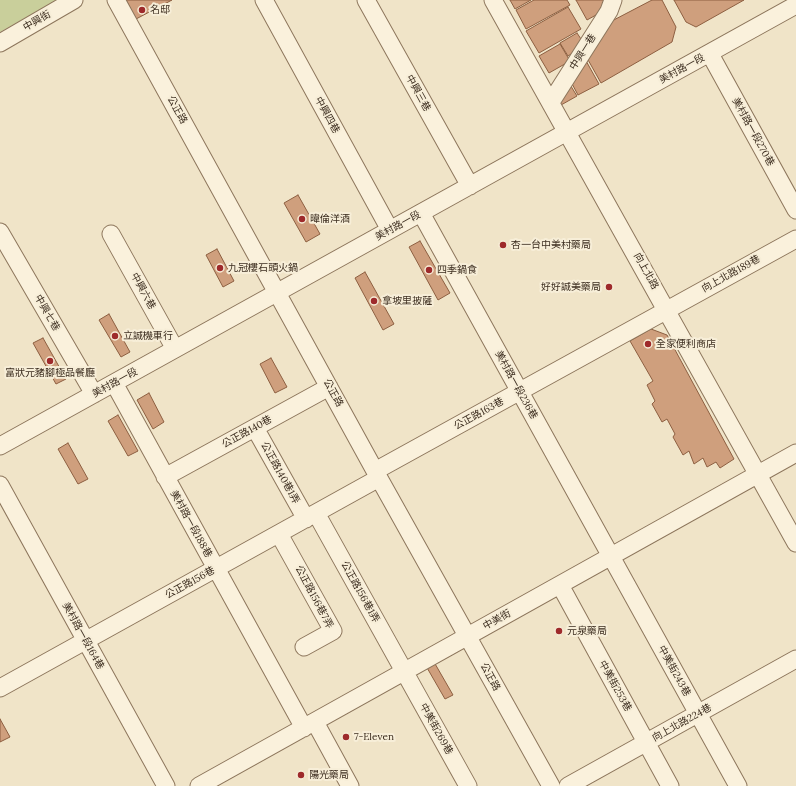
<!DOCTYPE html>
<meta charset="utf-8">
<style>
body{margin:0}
canvas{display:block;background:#f0e4c8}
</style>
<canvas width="796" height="786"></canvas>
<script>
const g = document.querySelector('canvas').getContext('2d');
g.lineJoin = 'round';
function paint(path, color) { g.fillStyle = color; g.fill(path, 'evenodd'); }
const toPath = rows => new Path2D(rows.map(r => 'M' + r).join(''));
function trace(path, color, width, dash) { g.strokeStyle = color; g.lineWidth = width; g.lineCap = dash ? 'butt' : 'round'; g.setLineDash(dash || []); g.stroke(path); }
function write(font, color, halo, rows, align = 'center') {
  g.font = font + ' Lora,"Noto Sans TC",serif'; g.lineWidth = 4; g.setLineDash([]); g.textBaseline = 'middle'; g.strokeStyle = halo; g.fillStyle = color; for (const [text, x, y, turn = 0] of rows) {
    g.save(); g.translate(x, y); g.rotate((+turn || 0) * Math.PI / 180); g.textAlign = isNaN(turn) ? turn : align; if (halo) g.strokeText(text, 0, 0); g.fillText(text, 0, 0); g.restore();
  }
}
const green = toPath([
 [0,0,57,0,0,32]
]);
const building = toPath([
 [126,0,172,0,136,19,126,0],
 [510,0,531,0,515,9,510,0],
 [534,0,567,0,570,5,526,29,516,10,534,0],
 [576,0,608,0,605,10,587,20,576,0],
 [652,0,662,0,676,27,672,42,601,83,587,58,608,23,652,0],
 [674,0,744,0,696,27,686,22,674,0],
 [568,7,581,29,539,53,526,31,568,7],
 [577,33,581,39,574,52,568,56,560,43,577,33],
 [560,44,570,61,549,73,539,56,560,44],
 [585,59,599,84,578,95,570,80,585,59],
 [569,83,577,96,561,105,559,100,569,83],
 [298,195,320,234,306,242,284,203,298,195],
 [420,241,450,293,438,300,409,247,420,241],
 [217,249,234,281,223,287,206,255,217,249],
 [365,272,394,324,383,330,355,278,365,272],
 [109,314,130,352,121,357,99,320,109,314],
 [651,329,667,335,734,459,720,468,716,462,707,467,703,458,694,464,689,451,683,455,673,437,675,434,667,419,662,422,652,404,655,401,647,385,653,381,630,341,651,329],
 [43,338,66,379,56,384,33,343,43,338],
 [271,358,287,387,275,393,260,364,271,358],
 [149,393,164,422,153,429,137,400,149,393],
 [118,415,138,451,128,456,108,421,118,415],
 [68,443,88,479,78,484,58,449,68,443],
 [434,662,453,695,445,699,426,666,434,662],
 [0,719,10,737,0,742,0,719]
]);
const minor = toPath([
 [116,0,375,471,551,786],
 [264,0,390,230],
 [366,0,470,186],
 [493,0,796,543],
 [0,43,74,0],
 [710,54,796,210],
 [551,102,609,11,613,0],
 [421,213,738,786],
 [0,232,94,394],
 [111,234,175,349],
 [114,383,304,728],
 [255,428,306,519],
 [0,446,796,5],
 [375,471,796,239],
 [165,477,329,387],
 [0,485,166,786],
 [316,513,468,786],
 [279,534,333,631,304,647],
 [560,585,670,786],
 [0,688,379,478],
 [315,722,350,786],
 [199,786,796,453],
 [568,786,796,659]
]);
const markers = [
 [142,10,4,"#9e2a2b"],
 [302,219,4,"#9e2a2b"],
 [503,245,4,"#9e2a2b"],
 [220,268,4,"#9e2a2b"],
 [429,270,4,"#9e2a2b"],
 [609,287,4,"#9e2a2b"],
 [374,301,4,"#9e2a2b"],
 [115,336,4,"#9e2a2b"],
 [648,344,4,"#9e2a2b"],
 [50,361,4,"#9e2a2b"],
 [559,631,4,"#9e2a2b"],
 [346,737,4,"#9e2a2b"],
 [301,775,4,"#9e2a2b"]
];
const poiNames = [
 ["名邸",150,10],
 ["暐倫洋酒",310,219],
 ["杏一台中美村藥局",511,245],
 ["九冠樓石頭火鍋",228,268],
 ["四季鍋食",437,270],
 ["好好誠美藥局",601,287,"right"],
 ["拿坡里披薩",382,301],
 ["立誠機車行",123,336],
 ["全家便利商店",656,344],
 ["富狀元豬腳極品餐廳",50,373,"center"],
 ["元泉藥局",567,631],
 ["7-Eleven",354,737],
 ["陽光藥局",309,775]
];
const streetNames = [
 ["中興街",37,21,-30],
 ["中興一巷",583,52,-58],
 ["美村路一段",682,69,-29],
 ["中興三巷",418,93,61],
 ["公正路",177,110,61],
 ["中興四巷",327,115,61],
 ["美村路一段270巷",753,132,61],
 ["美村路一段",398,226,-29],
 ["向上北路",646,271,61],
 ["向上北路189巷",731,274,-29],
 ["中興六巷",143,291,61],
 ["中興七巷",47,313,60],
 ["美村路一段",115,383,-29],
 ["美村路一段236巷",516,385,61],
 ["公正路",333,393,61],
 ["公正路163巷",479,414,-29],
 ["公正路140巷",247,432,-29],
 ["公正路140巷1弄",280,473,61],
 ["美村路一段188巷",191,524,61],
 ["公正路156巷",190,583,-29],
 ["公正路156巷1弄",360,592,61],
 ["公正路156巷7弄",314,597,62],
 ["中美街",497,620,-29],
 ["美村路一段164巷",83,636,61],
 ["中美街243巷",674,671,61],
 ["公正路",490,677,61],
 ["中美街253巷",615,686,61],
 ["向上北路224巷",682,723,-29],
 ["中美街269巷",436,729,61]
];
paint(green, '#c9cf9b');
paint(building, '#cf9f7d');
trace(building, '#8d5f41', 1);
trace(minor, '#8d765c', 19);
trace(minor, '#faf1dc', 17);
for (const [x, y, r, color] of markers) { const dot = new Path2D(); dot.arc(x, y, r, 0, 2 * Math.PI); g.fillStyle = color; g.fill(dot); trace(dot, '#f7eed8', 1.5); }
write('10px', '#3d2e20', '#f7eed8', poiNames, 'left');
write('10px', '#3d2e20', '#f7eed8', streetNames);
</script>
